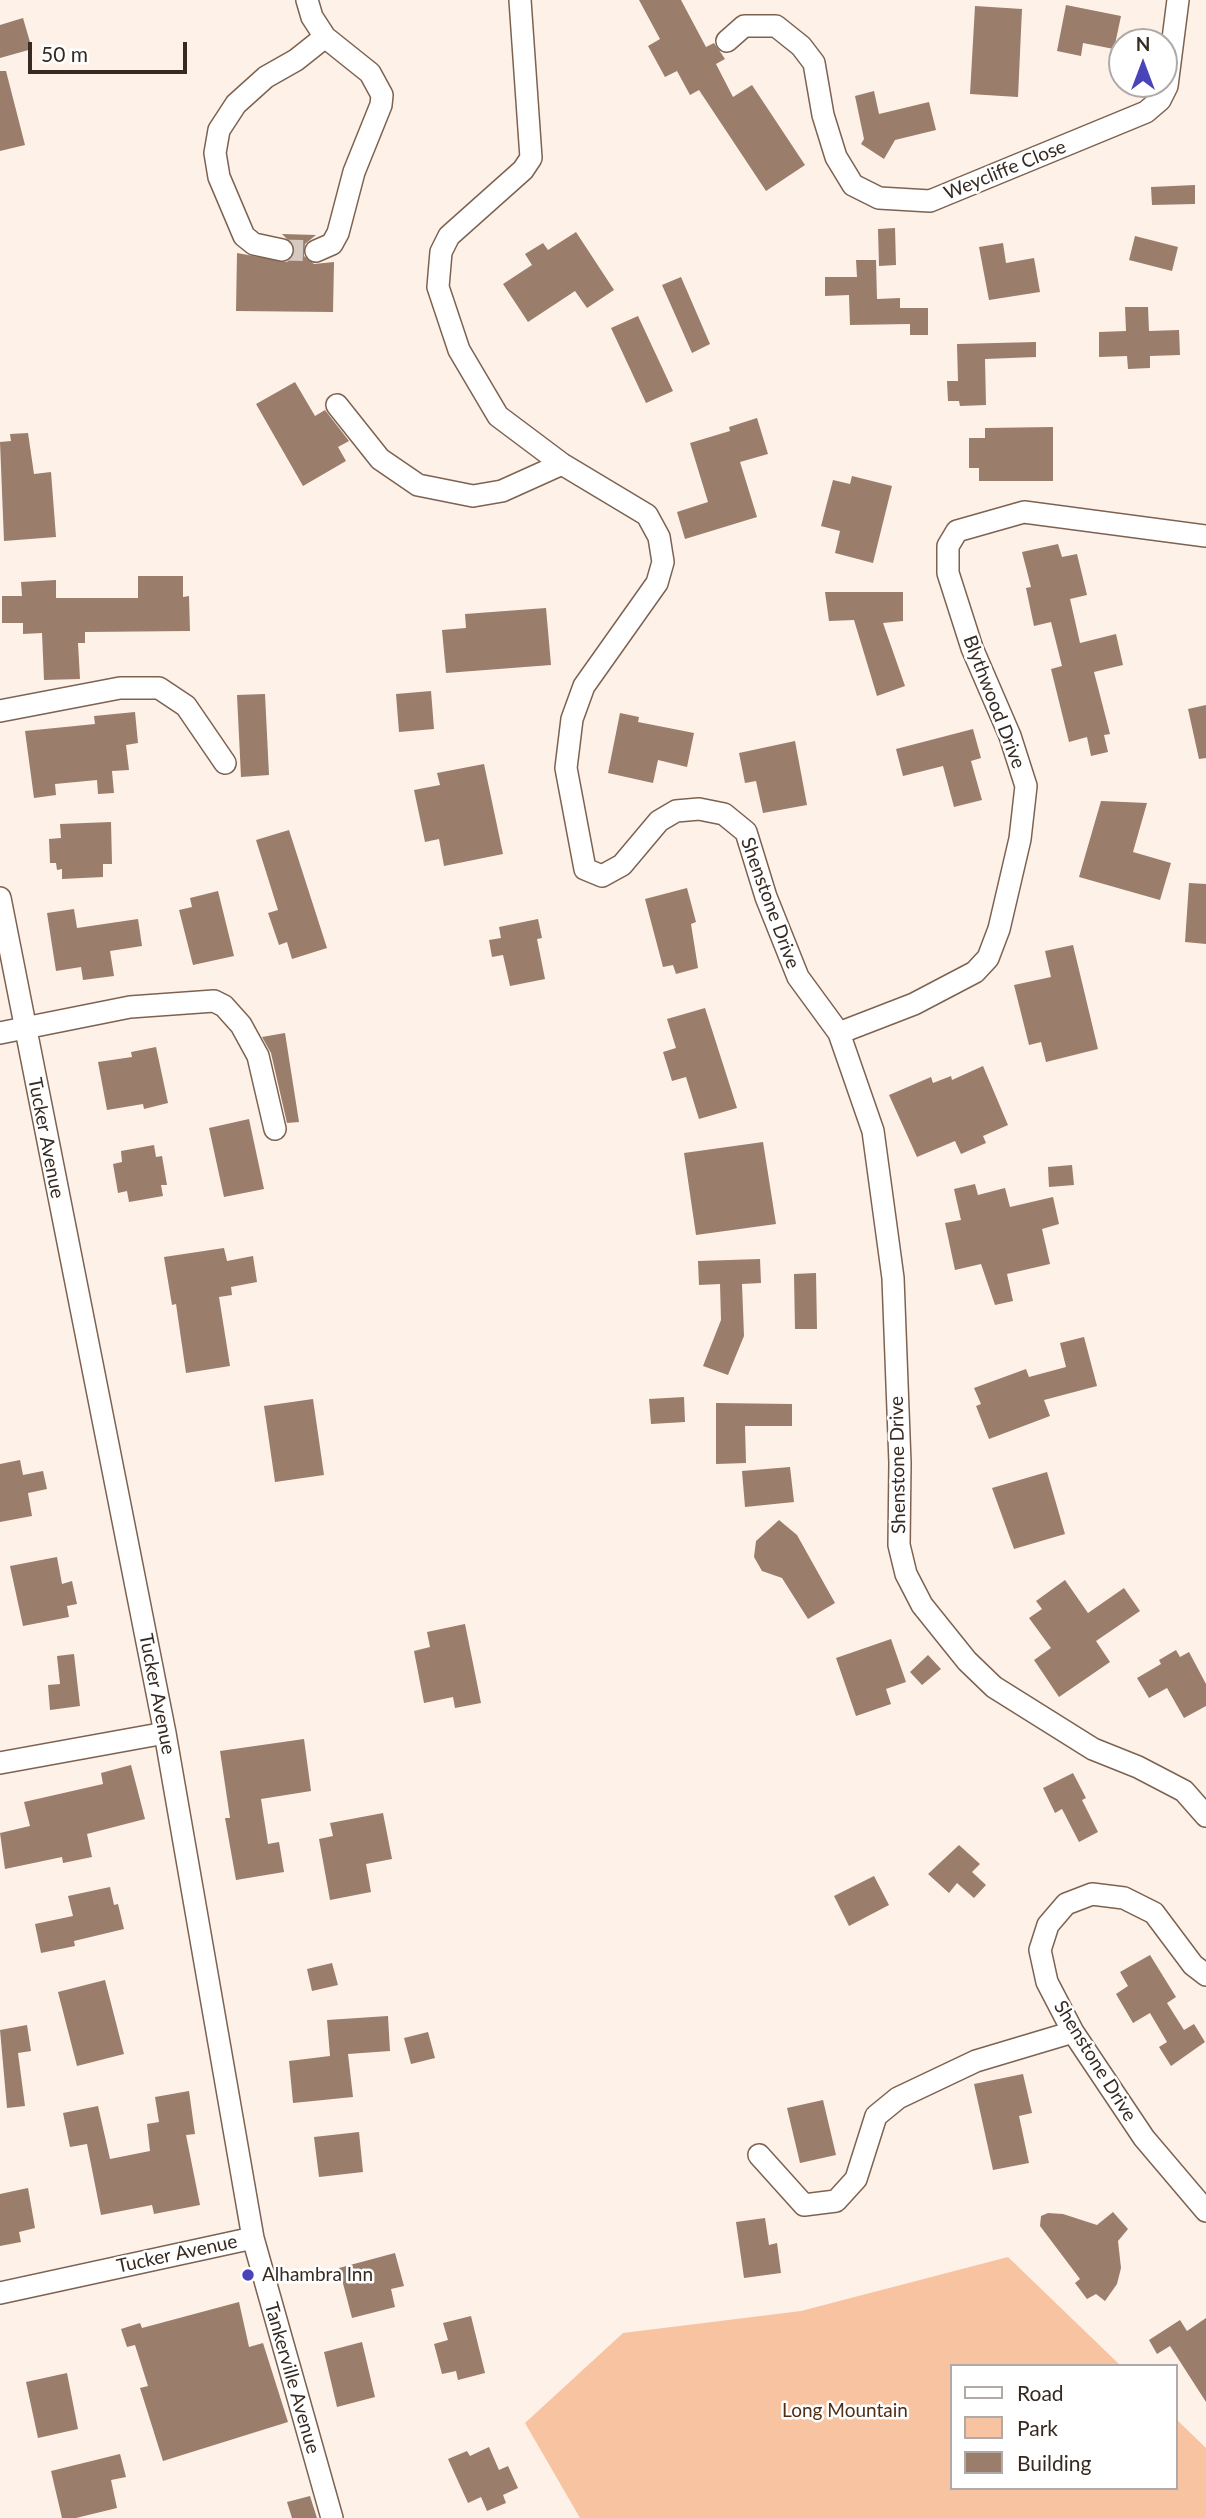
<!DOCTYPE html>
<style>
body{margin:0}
#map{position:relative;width:1206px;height:2518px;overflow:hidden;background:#fef1e8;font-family:Lato,sans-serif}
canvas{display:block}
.legend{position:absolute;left:950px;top:2364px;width:228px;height:126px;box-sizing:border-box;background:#fff;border:2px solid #afaaa7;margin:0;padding:9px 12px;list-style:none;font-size:21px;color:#362a22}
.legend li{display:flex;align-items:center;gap:14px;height:35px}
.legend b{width:35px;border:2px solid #afaaa7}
.north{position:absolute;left:1108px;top:28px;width:70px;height:70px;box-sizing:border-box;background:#fff;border:2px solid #afaaa7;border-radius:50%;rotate:0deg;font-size:19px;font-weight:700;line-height:28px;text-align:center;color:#362a22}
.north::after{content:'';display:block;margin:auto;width:24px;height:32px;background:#4a44ba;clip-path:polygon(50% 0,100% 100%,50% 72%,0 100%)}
.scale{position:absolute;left:28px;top:42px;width:159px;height:32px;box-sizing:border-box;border:4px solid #362a22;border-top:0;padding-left:9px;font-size:21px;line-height:24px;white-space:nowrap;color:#362a22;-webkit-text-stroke:5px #fff;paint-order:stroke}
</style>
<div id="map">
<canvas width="1206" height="2518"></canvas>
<ul class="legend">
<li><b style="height:9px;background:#fff"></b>Road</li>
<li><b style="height:19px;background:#f8c3a1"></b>Park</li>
<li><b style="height:19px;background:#9a7d6b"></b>Building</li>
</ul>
<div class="north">N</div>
<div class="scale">50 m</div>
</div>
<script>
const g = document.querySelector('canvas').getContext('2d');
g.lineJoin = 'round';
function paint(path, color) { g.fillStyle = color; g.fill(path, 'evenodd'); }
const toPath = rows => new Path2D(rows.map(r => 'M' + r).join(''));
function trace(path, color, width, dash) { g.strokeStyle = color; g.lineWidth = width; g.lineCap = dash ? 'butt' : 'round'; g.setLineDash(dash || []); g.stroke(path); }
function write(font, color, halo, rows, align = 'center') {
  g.font = font + ' Lato,sans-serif'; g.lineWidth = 5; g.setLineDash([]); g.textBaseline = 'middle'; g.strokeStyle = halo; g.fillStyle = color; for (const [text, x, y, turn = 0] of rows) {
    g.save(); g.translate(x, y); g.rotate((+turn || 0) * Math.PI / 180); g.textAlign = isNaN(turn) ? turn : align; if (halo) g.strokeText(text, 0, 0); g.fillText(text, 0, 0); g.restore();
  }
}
const green = toPath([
 [1008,2257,1121,2366,952,2366,952,2488,1176,2488,1176,2419,1206,2448,1206,2518,580,2518,525,2423,623,2333,801,2311]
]);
const building = toPath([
 [639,0,681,0,706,47,714,43,721,53,725,59,716,64,733,97,752,85,805,165,766,191,699,90,690,95,677,71,665,77,648,46,660,39],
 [1066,5,1121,16,1114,49,1083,43,1081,56,1057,51],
 [975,6,1022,9,1018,97,970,94],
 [23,18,32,49,0,58,0,25],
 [0,71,6,71,25,145,0,151],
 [874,91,879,114,929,102,936,130,895,140,884,159,861,144,864,139,855,96],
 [1195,185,1195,204,1152,205,1151,187],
 [895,228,896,265,879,266,878,229],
 [576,232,614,290,587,308,575,291,528,322,503,284,532,265,525,254,543,243,548,250],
 [282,234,316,235,305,244,304,256,314,264,334,262,333,312,236,311,237,253,287,262,295,253,295,247],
 [1135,236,1178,247,1172,271,1129,260],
 [1003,243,1006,263,1034,258,1040,292,989,300,979,247],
 [856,260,876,260,877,299,900,298,900,308,928,308,928,335,910,335,910,324,850,325,849,295,825,296,825,277,857,277],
 [681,277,710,344,692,353,662,285],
 [1125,307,1148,307,1149,331,1179,330,1180,355,1150,356,1150,368,1128,369,1127,356,1099,357,1099,332,1126,331],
 [638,316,673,391,646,403,611,328],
 [1036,342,1036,357,985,359,986,405,960,406,959,401,948,401,947,381,958,381,957,344],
 [295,382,315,416,325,410,349,441,338,447,346,461,303,486,256,404],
 [757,418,768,454,740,462,757,517,685,539,677,512,708,502,690,443,730,431,729,427],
 [1053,427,1053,481,979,481,979,468,969,468,969,438,985,438,985,428],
 [28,433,34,474,51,472,56,537,4,541,0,442,11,441,10,434],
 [852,476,892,486,873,563,835,553,840,531,821,526,833,480,850,484],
 [1058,544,1062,557,1077,554,1087,595,1070,599,1080,643,1116,634,1123,665,1094,672,1110,734,1104,735,1108,752,1091,756,1087,737,1069,742,1051,669,1062,666,1051,622,1034,626,1026,588,1031,587,1022,552],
 [138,576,183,576,183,597,189,596,190,631,85,632,85,643,78,643,80,679,44,680,42,633,23,634,23,623,2,623,2,596,22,596,21,582,56,580,56,598,138,598],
 [825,592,903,592,903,621,883,623,905,686,877,696,854,620,829,621],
 [546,608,551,665,446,673,442,630,466,628,465,614],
 [431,691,434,729,399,732,396,694],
 [265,694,269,775,241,777,237,695],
 [1206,705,1206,758,1199,759,1188,709],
 [135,712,138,743,126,745,129,770,112,771,114,793,98,794,97,780,55,784,56,795,34,798,25,731,95,724,94,716],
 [620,713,639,717,638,722,694,733,687,767,658,760,653,783,608,773],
 [973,729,981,758,971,761,982,800,954,807,943,766,903,776,896,749],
 [795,741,807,805,763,813,756,781,745,783,739,753],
 [484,764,503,854,444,866,439,839,425,842,414,790,440,785,437,773],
 [1101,801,1147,803,1133,852,1171,863,1160,900,1079,877],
 [111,822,112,864,103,864,103,877,62,879,62,869,57,870,56,863,50,863,49,839,61,838,60,824],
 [289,830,327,948,292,959,287,942,279,945,268,913,278,910,256,840],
 [1189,883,1206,884,1206,944,1185,942],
 [687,888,696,922,691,924,698,968,676,974,673,965,663,967,645,899],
 [218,891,234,956,193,965,179,910,192,907,190,898],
 [74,909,77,928,138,919,142,946,110,951,114,976,83,980,81,967,56,971,47,913],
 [538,919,542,938,537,939,545,979,510,986,503,955,492,957,489,940,501,938,499,927],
 [1073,945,1098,1049,1046,1062,1041,1042,1029,1045,1014,985,1051,977,1045,951],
 [705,1008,737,1108,699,1119,686,1077,672,1081,663,1052,676,1048,667,1019],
 [285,1033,299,1122,287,1123,271,1053,262,1037],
 [156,1047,168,1103,144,1109,143,1104,107,1110,98,1062,132,1057,131,1052],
 [983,1066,1008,1125,983,1136,986,1143,961,1154,955,1141,917,1157,889,1095,931,1077,933,1083,951,1076,952,1080],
 [249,1119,264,1189,224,1197,209,1128],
 [763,1142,776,1224,696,1235,684,1153],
 [154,1145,156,1157,162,1156,167,1185,161,1185,163,1196,129,1202,127,1191,118,1193,113,1164,122,1162,121,1151],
 [1072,1165,1074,1185,1049,1187,1048,1167],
 [975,1184,978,1195,1005,1188,1010,1207,1053,1197,1059,1224,1042,1229,1050,1264,1007,1274,1013,1301,995,1305,981,1264,955,1270,945,1223,961,1220,954,1189],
 [224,1248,227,1261,253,1256,257,1282,231,1287,232,1295,219,1297,230,1366,186,1373,176,1304,172,1305,164,1257],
 [760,1259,761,1283,742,1284,744,1336,728,1375,703,1366,721,1320,720,1284,699,1285,698,1261],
 [816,1273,817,1329,795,1329,794,1274],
 [1084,1337,1097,1386,1044,1400,1050,1416,989,1439,976,1406,981,1404,974,1388,1026,1369,1029,1377,1066,1367,1060,1343],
 [684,1397,685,1422,651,1424,649,1399],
 [313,1399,324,1475,275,1482,264,1406],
 [716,1403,792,1404,792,1426,745,1426,746,1463,716,1464],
 [20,1460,23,1475,43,1471,47,1489,28,1493,32,1516,0,1522,0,1464],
 [790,1467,794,1502,745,1507,742,1471],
 [1047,1472,1065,1534,1014,1549,992,1488],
 [779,1520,797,1535,835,1603,808,1619,782,1578,762,1571,754,1557,756,1541],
 [57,1557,62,1584,72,1581,77,1604,67,1606,69,1617,23,1626,10,1566],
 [1065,1580,1088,1613,1124,1588,1140,1611,1096,1641,1110,1662,1059,1697,1034,1660,1051,1648,1029,1618,1042,1609,1036,1601],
 [465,1624,481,1703,455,1708,453,1697,424,1703,414,1651,430,1647,427,1632],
 [891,1639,906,1682,886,1689,891,1704,856,1716,836,1658],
 [1176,1650,1180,1657,1189,1652,1206,1684,1206,1706,1184,1718,1167,1688,1149,1698,1137,1678,1161,1664,1159,1660],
 [74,1654,80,1706,50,1710,48,1685,60,1684,57,1656],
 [928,1655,941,1669,922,1685,910,1672],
 [304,1739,311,1791,261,1799,268,1844,279,1842,284,1872,236,1880,225,1818,230,1818,220,1751],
 [131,1765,145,1819,87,1834,92,1857,63,1863,62,1857,5,1869,0,1833,30,1826,24,1802,103,1784,101,1773],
 [1073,1773,1086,1798,1082,1800,1098,1832,1079,1842,1062,1809,1055,1813,1043,1788],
 [383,1813,392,1859,366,1864,371,1892,330,1900,319,1839,333,1836,330,1823],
 [959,1845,980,1864,972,1872,986,1885,974,1898,957,1883,949,1893,928,1874],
 [874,1876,889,1905,849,1926,834,1896],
 [110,1887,114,1905,118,1904,124,1929,74,1941,75,1946,41,1953,35,1924,73,1916,68,1896],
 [1150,1955,1176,1997,1167,2003,1184,2030,1194,2024,1205,2042,1171,2066,1159,2047,1167,2042,1150,2013,1133,2023,1116,1994,1128,1986,1120,1972],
 [332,1963,338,1985,312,1991,307,1969],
 [105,1980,124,2054,77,2066,58,1992],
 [388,2016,390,2051,348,2054,353,2097,293,2103,289,2061,330,2056,327,2020],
 [27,2025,31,2051,18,2053,25,2106,7,2108,0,2030],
 [428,2032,435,2058,411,2064,404,2038],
 [1023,2074,1032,2113,1019,2116,1029,2163,993,2170,974,2084],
 [189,2091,195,2134,186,2135,200,2205,154,2214,152,2205,101,2215,87,2144,70,2147,63,2113,98,2106,110,2159,150,2151,147,2124,159,2122,155,2097],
 [823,2100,836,2155,800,2163,787,2108],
 [359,2132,363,2172,319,2177,314,2137],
 [28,2188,35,2228,19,2232,21,2242,0,2246,0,2194],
 [1113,2212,1128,2229,1118,2241,1121,2268,1117,2284,1105,2301,1096,2294,1087,2299,1075,2283,1080,2279,1040,2226,1041,2216,1048,2213,1063,2214,1097,2225],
 [765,2218,769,2245,777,2243,781,2273,744,2278,736,2222],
 [395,2253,404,2286,391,2289,395,2307,352,2318,339,2268],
 [239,2302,249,2347,263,2343,288,2422,163,2461,140,2388,148,2386,135,2345,127,2347,121,2329,140,2323,142,2328],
 [471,2316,485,2373,458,2380,456,2371,442,2374,434,2344,448,2340,443,2323],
 [1206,2318,1206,2402,1170,2346,1157,2354,1149,2340,1180,2320,1187,2331],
 [362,2342,375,2397,337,2407,324,2352],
 [67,2373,78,2429,38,2438,26,2382],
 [489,2447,499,2470,508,2466,518,2488,503,2495,506,2503,487,2511,481,2497,468,2503,448,2459,467,2451,470,2456],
 [120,2454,126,2477,111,2480,117,2508,76,2518,62,2518,51,2471],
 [310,2496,317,2518,292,2518,287,2502]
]);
const streetTunnel = toPath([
 [282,250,316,251]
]);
const street = toPath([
 [307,0,312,17,325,37,370,73,382,95,381,105,354,172,338,233,332,244,316,251],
 [520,0,531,158,523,170,449,236,441,252,438,287,459,350,498,416,562,464,647,515,659,537,663,562,657,583,584,686,572,719,566,768,585,869,602,876,622,865,659,821,676,811,699,809,724,814,746,832,766,897,798,977,839,1033,873,1131,893,1278,900,1463,899,1545,906,1574,922,1605,967,1661,994,1687,1093,1749,1138,1767,1184,1791,1206,1816],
 [727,41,744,26,776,26,801,46,814,63,823,115,836,157,853,185,879,198,930,201,1146,112,1160,100,1167,86,1178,0],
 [282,250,254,244,244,236,219,177,215,153,219,130,236,104,266,77,296,60,325,37],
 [337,405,380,459,418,485,473,496,502,491,562,464],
 [0,711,120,688,159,688,186,706,225,763],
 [0,898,165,1733,253,2238,332,2518],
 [0,1033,130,1007,214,1001,224,1006,241,1025,258,1056,275,1129],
 [839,1033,914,1004,975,972,988,958,999,929,1020,839,1026,786,1010,736,972,648,948,573,948,546,957,531,1024,512,1206,536],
 [0,1763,165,1733],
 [1206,1975,1193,1965,1154,1913,1124,1898,1092,1894,1066,1904,1048,1925,1040,1950,1047,1982,1073,2032,1144,2138,1206,2211],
 [759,2155,804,2205,836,2201,856,2179,876,2116,898,2098,976,2061,1073,2032],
 [0,2293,253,2238]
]);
const markers = [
 [248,2275,7,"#4a44ba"]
];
const streetNames = [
 ["Weycliffe Close",1005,170,-22],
 ["Blythwood Drive",994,702,69],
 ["Shenstone Drive",770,903,70],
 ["Tucker Avenue",46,1138,79],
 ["Shenstone Drive",898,1465,-91],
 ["Tucker Avenue",157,1694,79],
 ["Shenstone Drive",1095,2061,58],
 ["Tucker Avenue",177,2254,-12],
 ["Tankerville Avenue",292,2378,74]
];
const poiNames = [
 ["Alhambra Inn",262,2275]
];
const parkNames = [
 ["Long Mountain",845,2411]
];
paint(green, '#f8c3a1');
paint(building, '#9a7d6b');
trace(streetTunnel, '#d6c9c0', 21, [21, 10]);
trace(street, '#7d6250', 24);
trace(street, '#fff', 21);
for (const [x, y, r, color] of markers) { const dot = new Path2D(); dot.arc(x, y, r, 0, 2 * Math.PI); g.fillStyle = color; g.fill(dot); trace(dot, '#fff', 2.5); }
write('19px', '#362a22', '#fff', streetNames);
write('19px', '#362a22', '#fff', poiNames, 'left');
write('19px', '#4f2e16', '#fff', parkNames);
</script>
